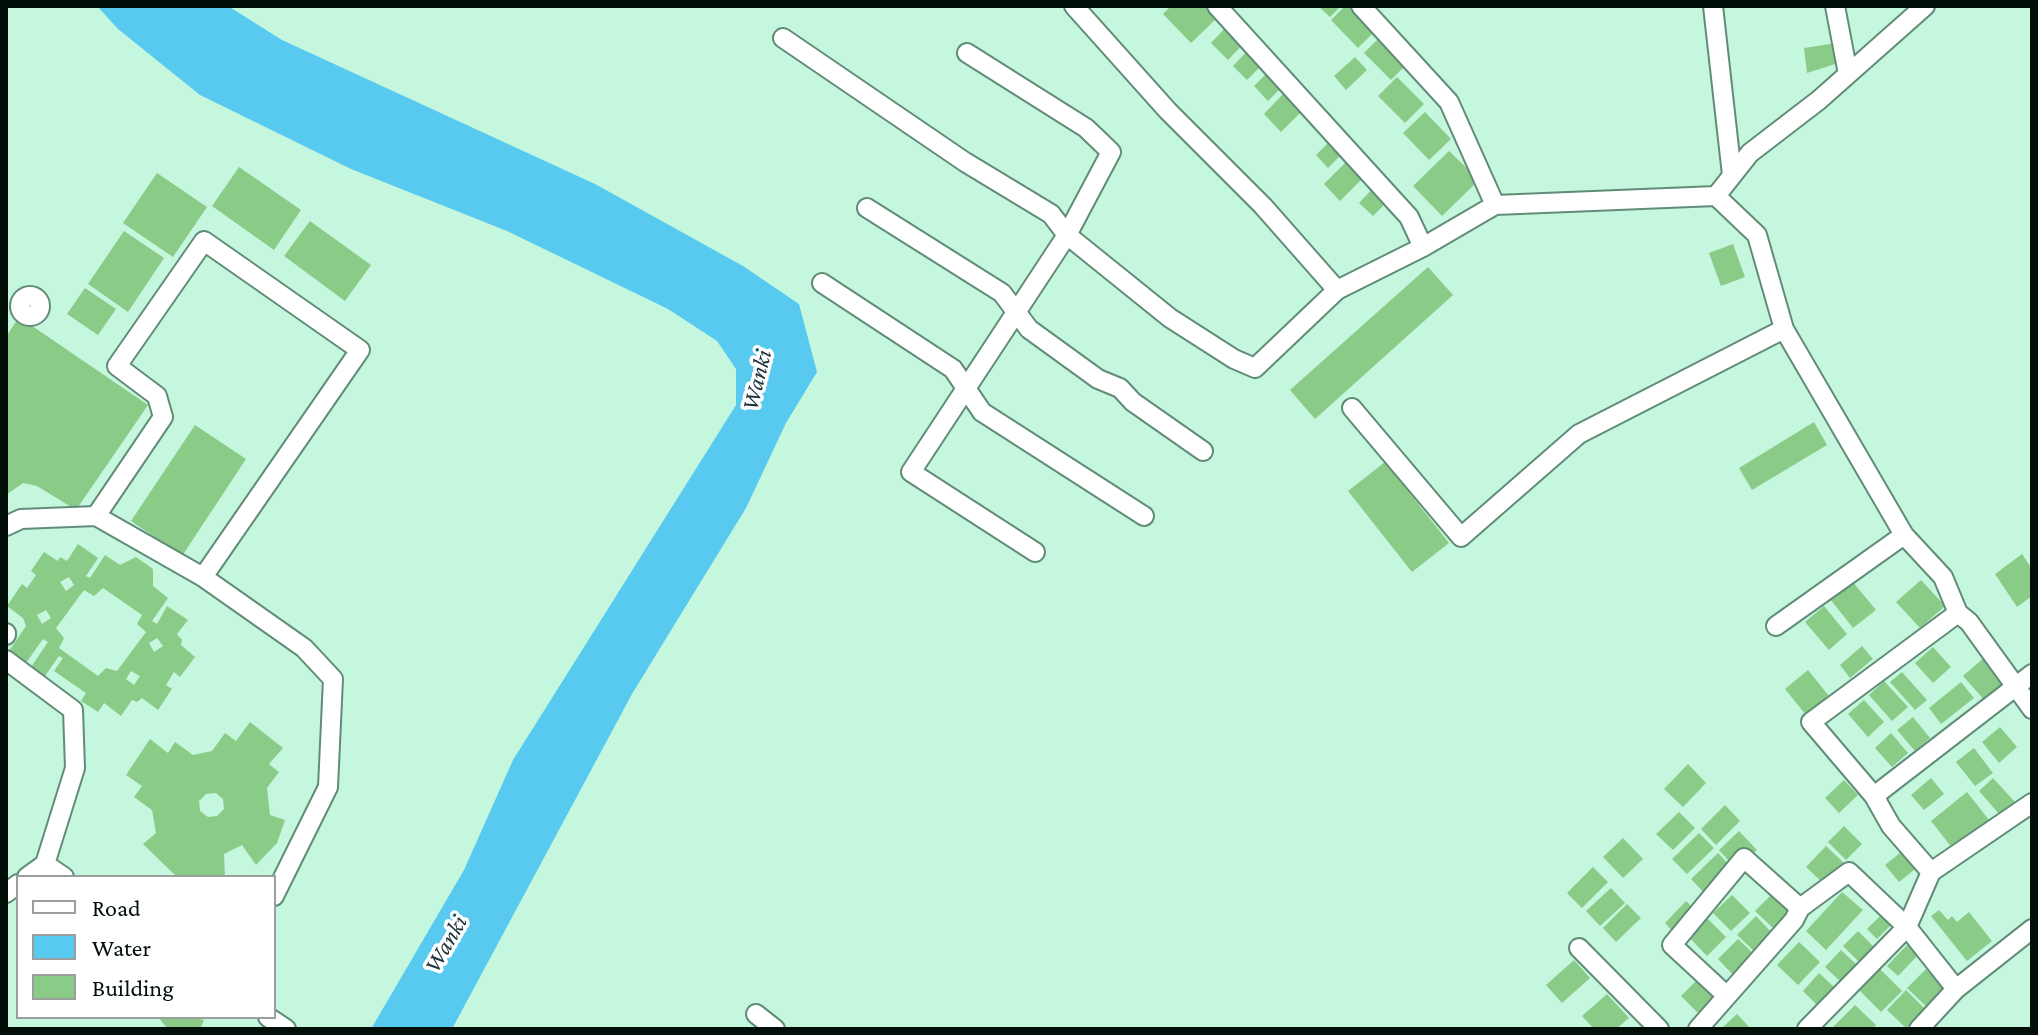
<!DOCTYPE html>
<style>
body{margin:0}
#map{position:relative;width:2038px;height:1035px;overflow:hidden;background:#c5f6de;font-family:"Crimson Pro",serif}
canvas{display:block}
.frame{position:absolute;inset:0;border:8px solid #010f08;pointer-events:none}
.legend{position:absolute;left:16px;top:875px;width:260px;height:144px;box-sizing:border-box;background:#fff;border:2px solid #999f9c;margin:0;padding:10px 14px;list-style:none;font-size:24px;color:#010f08}
.legend li{display:flex;align-items:center;gap:16px;height:40px}
.legend b{width:40px;border:2px solid #999f9c}
</style>
<div id="map">
<canvas width="2038" height="1035"></canvas>
<div class="frame"></div>
<ul class="legend">
<li><b style="height:10px;background:#fff"></b>Road</li>
<li><b style="height:22px;background:#58caf0"></b>Water</li>
<li><b style="height:22px;background:#8acb87"></b>Building</li>
</ul>
</div>
<script>
const g = document.querySelector('canvas').getContext('2d');
g.lineJoin = 'round';
function paint(path, color) { g.fillStyle = color; g.fill(path, 'evenodd'); }
const toPath = rows => new Path2D(rows.map(r => 'M' + r).join(''));
function trace(path, color, width, dash) { g.strokeStyle = color; g.lineWidth = width; g.lineCap = dash ? 'butt' : 'round'; g.setLineDash(dash || []); g.stroke(path); }
function write(font, color, halo, rows, align = 'center') {
  g.font = font + ' "Crimson Pro",serif'; g.lineWidth = 7; g.setLineDash([]); g.textBaseline = 'middle'; g.strokeStyle = halo; g.fillStyle = color; for (const [text, x, y, turn = 0] of rows) {
    g.save(); g.translate(x, y); g.rotate((+turn || 0) * Math.PI / 180); g.textAlign = isNaN(turn) ? turn : align; if (halo) g.strokeText(text, 0, 0); g.fillText(text, 0, 0); g.restore();
  }
}
const water = toPath([
 [97,6,228,6,282,40,595,184,743,266,799,304,817,372,786,423,746,508,632,694,452,1029,371,1029,464,870,513,760,736,405,736,369,717,341,668,309,507,231,351,169,200,95,118,29]
]);
const building = toPath([
 [1171,6,1208,6,1218,17,1191,43,1163,14],
 [1318,6,1341,6,1330,17],
 [1345,6,1356,6,1378,28,1358,48,1331,20],
 [1229,24,1246,41,1228,60,1211,43],
 [1383,34,1410,61,1391,80,1364,53],
 [1836,43,1835,64,1807,73,1804,48],
 [1250,48,1265,62,1247,80,1233,66],
 [1355,57,1367,70,1346,90,1334,76],
 [1271,69,1285,84,1268,101,1254,86],
 [1397,77,1424,104,1405,123,1378,96],
 [1283,94,1301,112,1281,132,1264,114],
 [1425,112,1451,139,1429,160,1403,133],
 [1333,138,1345,151,1328,168,1316,155],
 [1449,151,1479,180,1442,216,1413,186],
 [1347,161,1364,177,1340,201,1324,184],
 [239,167,301,210,274,250,212,206],
 [157,173,207,207,173,257,123,223],
 [1376,185,1390,199,1373,216,1359,203],
 [310,221,371,265,345,301,284,256],
 [124,231,164,258,128,312,88,284],
 [1733,244,1745,277,1721,286,1709,253],
 [1428,267,1453,295,1315,419,1290,390],
 [85,288,116,309,98,335,67,314],
 [19,317,148,405,76,510,37,486,23,483,6,495,6,337],
 [1814,422,1827,445,1752,490,1739,468],
 [195,425,246,459,182,556,131,521],
 [1385,462,1449,543,1412,572,1348,491],
 [78,544,98,558,86,576,90,578,105,555,120,565,136,557,153,569,153,586,168,598,152,621,157,624,167,606,188,620,177,634,182,640,181,645,195,657,180,677,174,672,166,685,172,689,158,710,142,698,137,702,132,700,121,716,104,703,98,712,81,701,86,693,54,671,63,658,59,656,45,676,31,667,48,642,43,639,26,663,9,651,26,626,23,618,7,606,22,584,27,588,36,575,31,571,44,552,58,561,60,557,67,561],
 [69,577,74,585,66,591,60,582],
 [103,588,142,615,137,624,146,632,117,671,106,668,98,676,59,648,64,638,56,628,84,590,94,596],
 [46,610,51,618,42,624,37,615],
 [157,638,163,646,154,652,149,643],
 [131,671,140,676,134,685,126,679],
 [2022,554,2032,569,2032,596,2017,607,1995,574],
 [1921,580,1945,606,1920,628,1896,602],
 [1852,581,1876,610,1853,628,1830,599],
 [1824,606,1847,634,1829,650,1805,622],
 [1862,646,1873,659,1850,678,1840,665],
 [1933,647,1951,667,1933,683,1915,663],
 [1986,656,2009,682,1986,702,1963,676],
 [1808,670,1829,696,1806,715,1785,689],
 [1902,672,1927,700,1915,710,1890,682],
 [1884,681,1908,707,1892,721,1869,695],
 [1961,682,1974,698,1941,724,1929,708],
 [1864,700,1884,722,1868,737,1848,714],
 [1913,717,1930,738,1915,751,1897,730],
 [250,722,283,748,269,764,279,772,267,788,270,815,285,820,277,843,256,865,242,845,224,854,225,877,177,877,143,844,156,833,152,810,134,797,142,786,126,775,150,739,168,753,175,742,193,755,212,751,225,733,236,741],
 [216,793,223,799,224,809,217,816,208,817,200,811,199,801,206,794],
 [2000,727,2017,747,1999,763,1982,742],
 [1891,733,1908,753,1892,767,1875,748],
 [1974,748,1993,773,1975,786,1956,762],
 [1688,764,1706,783,1683,807,1664,789],
 [1931,778,1944,794,1924,810,1911,795],
 [1993,778,2015,802,2000,815,1979,791],
 [1844,780,1858,795,1839,813,1825,798],
 [1967,792,1989,820,1953,849,1931,821],
 [1725,805,1740,821,1716,845,1701,829],
 [1679,812,1695,828,1673,850,1656,834],
 [1844,826,1862,844,1846,860,1828,842],
 [1739,831,1757,850,1736,869,1719,850],
 [1699,833,1714,848,1687,874,1672,859],
 [1623,838,1643,859,1623,878,1603,857],
 [1826,846,1844,863,1824,884,1806,867],
 [1905,849,1919,866,1899,882,1885,865],
 [1718,853,1738,874,1711,900,1691,879],
 [1593,867,1608,882,1582,908,1567,893],
 [1611,888,1625,903,1600,926,1586,911],
 [1842,892,1863,910,1826,950,1806,931],
 [1773,893,1792,912,1775,930,1755,911],
 [1732,895,1750,913,1731,931,1713,913],
 [1686,901,1697,912,1675,934,1665,923],
 [1627,904,1641,918,1616,942,1603,928],
 [1939,910,1948,920,1952,916,1957,922,1969,912,1992,941,1967,961,1931,916],
 [1884,912,1894,922,1877,939,1867,929],
 [1756,916,1773,934,1755,952,1737,935],
 [1707,918,1726,937,1707,956,1688,936],
 [1858,931,1874,947,1859,962,1843,946],
 [1738,939,1757,957,1736,978,1718,959],
 [1799,942,1820,962,1798,985,1777,965],
 [1907,945,1918,955,1898,976,1887,966],
 [1841,950,1858,966,1842,983,1825,967],
 [1574,960,1590,978,1562,1003,1546,985],
 [1880,969,1902,991,1881,1012,1859,990],
 [1926,969,1946,989,1928,1008,1907,988],
 [1819,973,1835,988,1818,1006,1803,991],
 [1700,977,1721,999,1703,1018,1681,996],
 [1906,990,1925,1009,1906,1028,1887,1010],
 [1607,994,1629,1018,1616,1029,1594,1029,1582,1016],
 [1855,1005,1876,1025,1872,1029,1836,1029,1833,1027],
 [1737,1014,1751,1029,1721,1029],
 [158,1017,189,1017,204,1020,200,1029,168,1029]
]);
const minor = toPath([
 [1074,6,1168,111,1263,206,1337,290],
 [1217,6,1409,217,1423,247],
 [1361,6,1449,102,1495,205],
 [1713,6,1732,175],
 [1835,6,1848,74],
 [1925,6,1819,100,1750,153,1716,196,1757,235,1784,329,1904,535,1943,577,1958,613,1969,622,2032,709],
 [783,38,965,162,1051,214,1067,235,1170,318,1234,359,1255,368,1337,290,1423,247,1495,205,1716,196],
 [967,53,1086,128,1111,152,1067,235,911,472,1035,552],
 [867,208,1002,293,1029,329,1098,379,1120,388,1133,402,1203,451],
 [822,283,953,369,982,412,1144,516],
 '20 306a10 10 0 1 1 20 0a10 10 0 1 1-20 0Z',
 [1352,408,1461,537,1579,434,1784,329],
 [96,516,203,577,304,648,333,679,328,787,274,896],
 [6,526,21,519,96,516,163,417,157,396,117,366,204,241,360,350,203,577],
 [1776,626,1904,535],
 [6,633,6,635],
 [6,660,73,710,75,768,45,864,27,877],
 [1874,796,2032,674],
 [45,864,64,877],
 [1931,872,1891,826,1874,796,1811,722,1958,613],
 [6,893,18,884],
 [1579,948,1659,1029],
 [1727,996,1672,945,1744,858,1800,908],
 [756,1014,775,1029],
 [268,1017,286,1029],
 [1698,1029,1794,920,1800,908,1849,872,1907,927,1956,989],
 [1807,1029,1907,927,1931,872,2032,803],
 [1919,1029,1956,989,2032,929]
]);
const waterNames = [
 ["Wanki",757,380,-76],
 ["Wanki",446,944,-60]
];
paint(water, '#58caf0');
paint(building, '#8acb87');
trace(minor, '#618d78', 22);
trace(minor, '#fff', 18);
write('italic 24px', '#1d3138', '#fff', waterNames);
</script>
